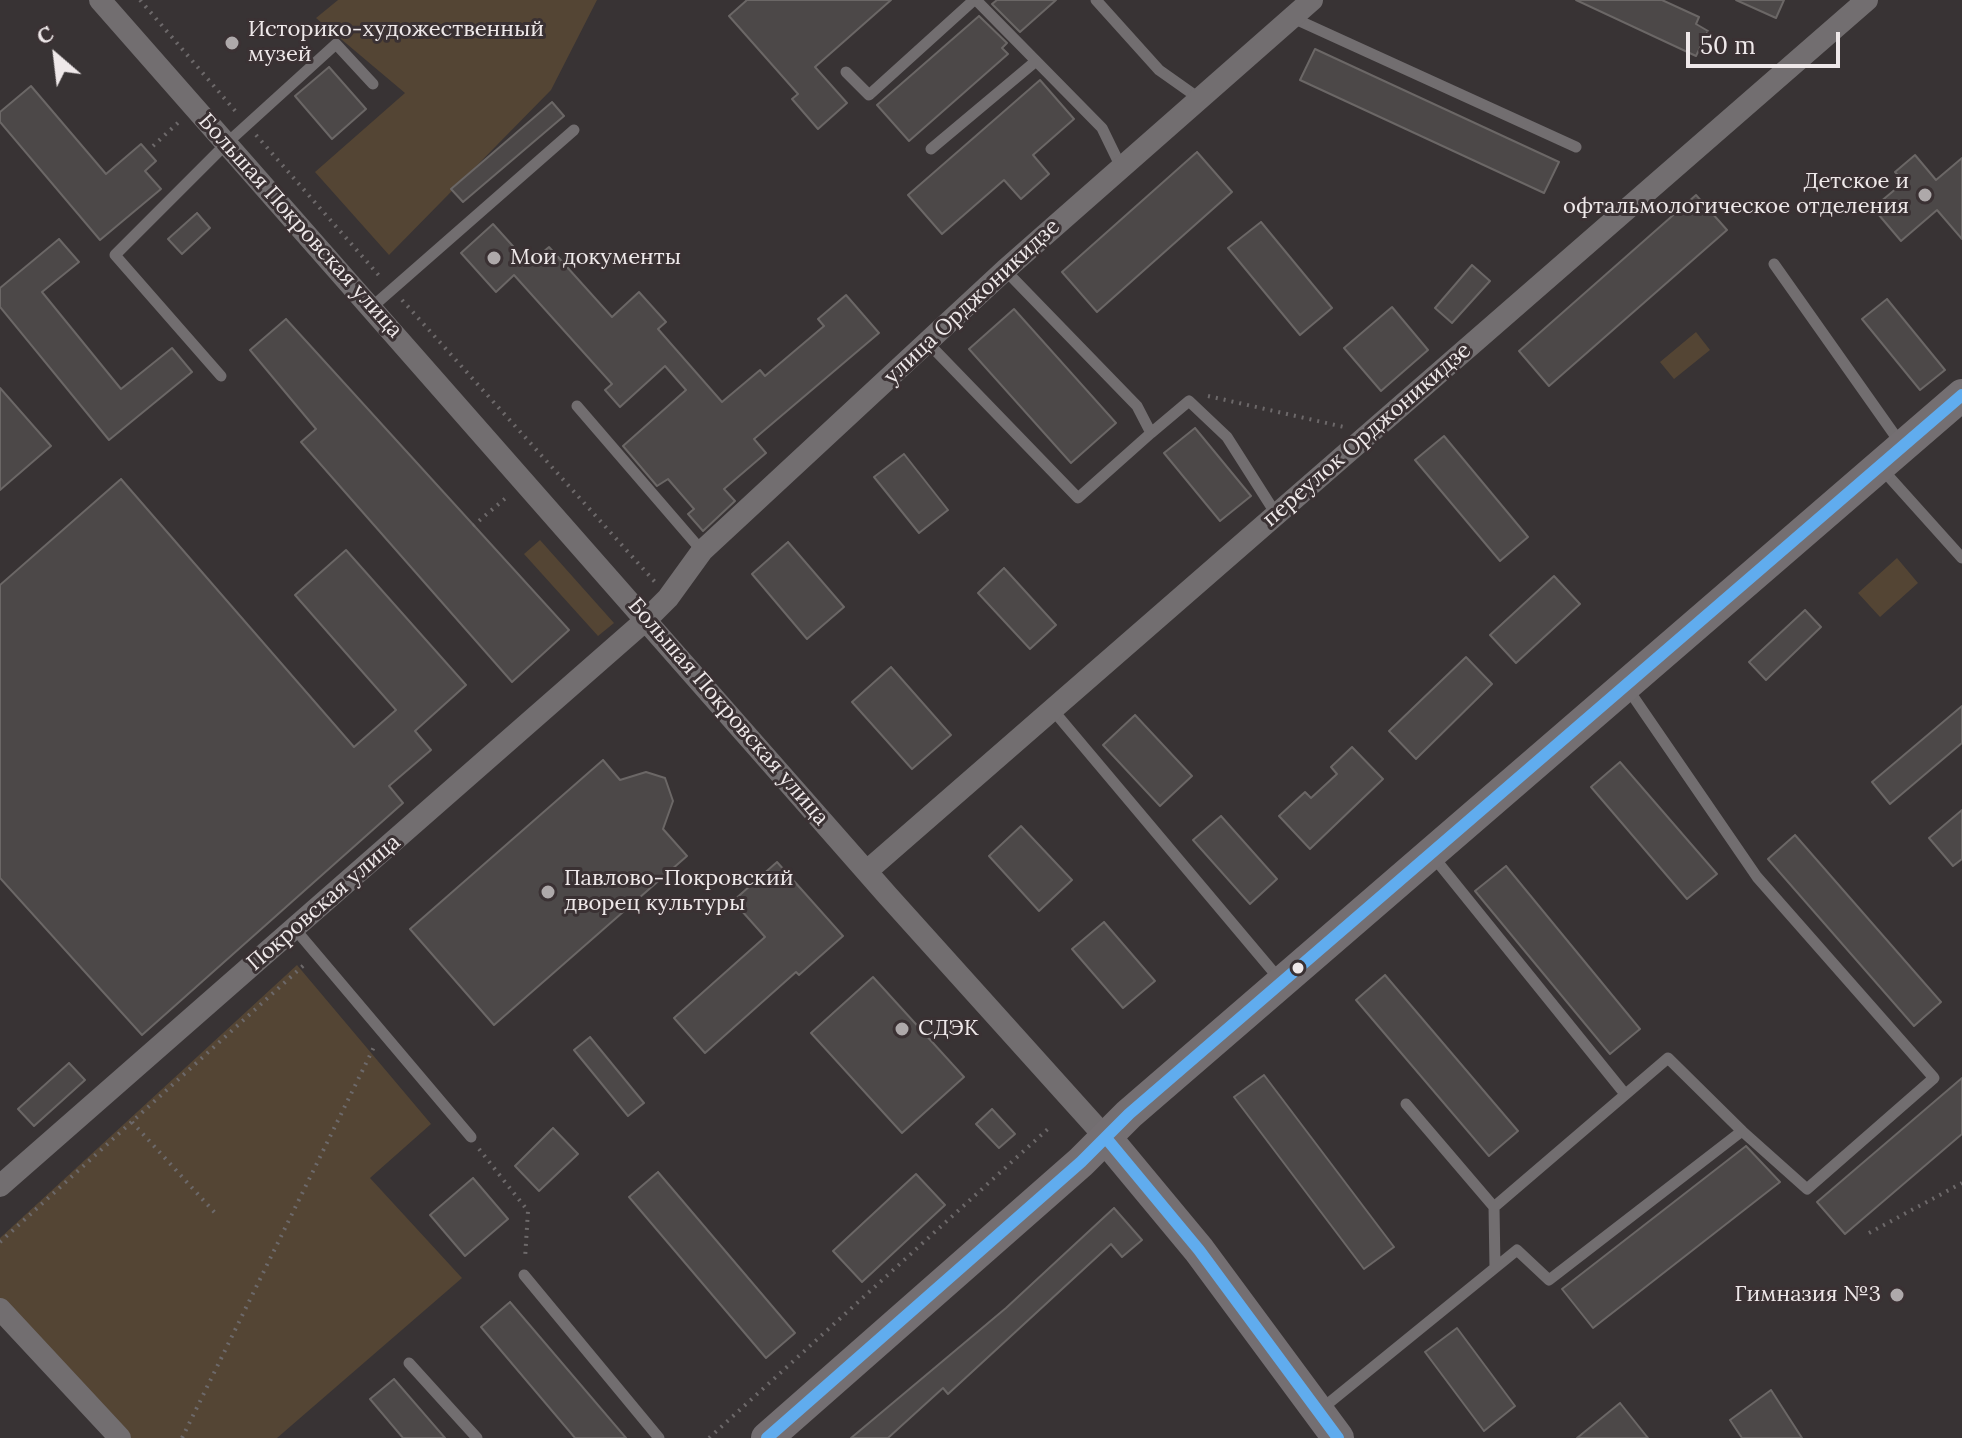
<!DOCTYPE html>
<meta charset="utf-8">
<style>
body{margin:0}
#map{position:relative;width:1962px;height:1438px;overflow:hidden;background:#383334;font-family:Lora,serif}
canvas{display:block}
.north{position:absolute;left:16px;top:16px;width:80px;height:80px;-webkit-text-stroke:6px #3a3133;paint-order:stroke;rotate:332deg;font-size:22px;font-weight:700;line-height:32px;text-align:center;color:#eee8e9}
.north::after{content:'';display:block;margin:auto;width:28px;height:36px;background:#eee8e9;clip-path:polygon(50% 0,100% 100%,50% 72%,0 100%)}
.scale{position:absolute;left:1686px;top:32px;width:154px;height:36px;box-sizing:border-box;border:4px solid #eee8e9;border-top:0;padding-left:10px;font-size:24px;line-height:28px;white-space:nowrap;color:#eee8e9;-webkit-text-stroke:6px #3a3133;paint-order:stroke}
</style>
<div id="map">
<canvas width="1962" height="1438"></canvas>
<div class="north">С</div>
<div class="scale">50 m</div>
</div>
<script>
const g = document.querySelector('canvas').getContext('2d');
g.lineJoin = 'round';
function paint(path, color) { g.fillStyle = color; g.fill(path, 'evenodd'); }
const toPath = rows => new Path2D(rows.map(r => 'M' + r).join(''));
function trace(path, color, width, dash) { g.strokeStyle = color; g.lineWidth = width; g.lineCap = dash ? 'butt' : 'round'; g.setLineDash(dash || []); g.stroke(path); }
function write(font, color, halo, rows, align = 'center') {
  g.font = font + ' Lora,serif'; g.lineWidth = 6; g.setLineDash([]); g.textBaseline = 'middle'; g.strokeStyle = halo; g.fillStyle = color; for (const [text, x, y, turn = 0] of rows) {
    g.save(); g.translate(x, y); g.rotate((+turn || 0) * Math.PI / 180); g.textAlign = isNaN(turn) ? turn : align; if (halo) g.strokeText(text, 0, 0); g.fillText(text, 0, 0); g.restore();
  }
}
const green = toPath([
 [338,0,597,0,551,90,389,255,315,172,405,93,316,18],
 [1696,332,1710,350,1674,379,1660,362],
 [540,540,614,623,598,636,524,554],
 [1897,558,1918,583,1880,617,1858,593],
 [297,965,431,1124,370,1178,462,1278,277,1438,128,1438,0,1299,0,1238]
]);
const building = toPath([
 [747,0,891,0,815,67,847,103,818,129,792,99,798,94,729,16,747,0],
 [997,0,1056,0,1020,32,992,4,997,0],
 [1576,0,1662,0,1699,17,1696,24,1708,31,1696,56,1576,0],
 [1736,0,1784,0,1776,18,1736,0],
 [979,16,1007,43,1002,48,1008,54,909,141,877,105,979,16],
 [1315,49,1559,162,1544,193,1300,80,1315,49],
 [329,67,366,109,332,139,295,96,329,67],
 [1040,80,1074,119,1033,155,1049,174,1021,199,1004,180,942,234,908,195,1040,80],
 [31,86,106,174,141,144,156,161,145,171,161,189,100,240,0,122,0,112,31,86],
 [552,102,564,116,463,202,451,189,552,102],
 [1197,152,1232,192,1097,312,1062,272,1197,152],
 [1915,155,1936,180,1962,158,1962,239,1937,210,1901,241,1873,208,1904,182,1895,172,1915,155],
 [1696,195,1727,230,1549,386,1519,351,1696,195],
 [197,213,210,228,182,254,168,239,197,213],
 [1261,222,1332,308,1300,335,1228,248,1261,222],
 [493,224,529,264,549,247,612,317,639,292,666,322,658,329,722,402,760,370,765,376,824,326,818,319,846,295,879,333,754,439,766,453,724,489,735,501,703,531,688,514,694,509,668,479,657,486,623,446,686,390,665,366,620,407,605,390,612,384,514,275,496,292,461,253,493,224],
 [59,239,79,262,42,292,121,389,172,348,192,372,109,440,0,307,0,288,59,239],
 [1472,265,1490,281,1452,323,1435,308,1472,265],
 [1887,299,1945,370,1920,390,1862,319,1887,299],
 [1392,307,1428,350,1381,391,1344,348,1392,307],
 [1014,309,1116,423,1071,463,969,349,1014,309],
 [286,319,569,630,512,682,301,442,316,429,250,350,286,319],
 [0,388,51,446,0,490,0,388],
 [1195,428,1251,496,1220,521,1164,453,1195,428],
 [1444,436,1528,537,1500,561,1415,460,1444,436],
 [904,454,948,510,919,533,874,477,904,454],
 [121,479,354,747,396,710,295,595,346,550,466,685,415,731,431,750,389,786,403,803,142,1035,0,878,0,585,121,479],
 [788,542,844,607,807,639,752,574,788,542],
 [1004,568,1056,625,1030,649,978,593,1004,568],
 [1554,576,1580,604,1516,663,1490,635,1554,576],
 [1805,610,1821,627,1766,680,1749,662,1805,610],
 [1466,657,1492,684,1416,759,1389,731,1466,657],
 [891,667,951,735,912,769,852,702,891,667],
 [1962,706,1962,743,1890,804,1872,782,1962,706],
 [1135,715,1192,776,1160,806,1103,745,1135,715],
 [1352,747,1383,779,1310,849,1279,816,1305,792,1311,798,1337,774,1331,767,1352,747],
 [603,760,620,780,646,772,665,778,673,801,663,829,687,856,494,1025,410,929,603,760],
 [1620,762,1717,874,1687,899,1591,787,1620,762],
 [1962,810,1962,859,1953,866,1929,838,1962,810],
 [1221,816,1277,879,1250,904,1193,840,1221,816],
 [1021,826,1072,880,1039,911,989,856,1021,826],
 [1795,835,1941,1002,1914,1026,1768,859,1795,835],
 [777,862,843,936,799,975,796,972,705,1053,674,1018,765,937,733,901,777,862],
 [1506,866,1640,1029,1610,1054,1475,891,1506,866],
 [1104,922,1155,981,1123,1008,1072,949,1104,922],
 [1385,975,1518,1131,1489,1156,1356,1000,1385,975],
 [873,977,964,1077,902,1133,811,1033,873,977],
 [590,1037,644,1103,628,1116,574,1050,590,1037],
 [69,1063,85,1080,34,1126,18,1109,69,1063],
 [1264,1075,1394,1247,1364,1269,1234,1097,1264,1075],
 [1962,1078,1962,1134,1845,1234,1817,1202,1962,1078],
 [992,1109,1015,1134,999,1148,976,1124,992,1109],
 [553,1128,578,1154,539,1191,515,1166,553,1128],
 [1746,1146,1780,1182,1593,1328,1562,1289,1746,1146],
 [658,1172,795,1333,766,1358,629,1197,658,1172],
 [916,1174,945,1205,862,1282,833,1251,916,1174],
 [473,1178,508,1219,465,1256,430,1215,473,1178],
 [1114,1208,1142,1240,1122,1257,1111,1244,948,1394,943,1388,888,1438,851,1438,1006,1308,1114,1208],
 [510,1302,626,1438,575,1438,481,1327,510,1302],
 [1457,1328,1515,1406,1484,1431,1425,1352,1457,1328],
 [394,1379,445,1438,403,1438,370,1399,394,1379],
 [1771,1390,1802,1438,1742,1438,1730,1420,1771,1390],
 [1620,1403,1648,1438,1577,1438,1620,1403]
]);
const path = toPath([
 [140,0,237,113],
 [256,135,382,279],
 [153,146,181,120],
 [402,300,655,582],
 [1208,396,1344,427],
 [473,526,508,496],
 [132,1122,216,1214],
 [479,1149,528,1211,525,1259],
 [1869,1233,1962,1183],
 [0,1242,305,964],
 [182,1438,375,1045],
 [709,1438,1050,1127]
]);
const lane = toPath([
 [976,0,1102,128,1121,167],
 [1096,0,1159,70,1200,99],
 [1293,18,1576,147],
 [846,72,869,95,974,0],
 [931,149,1036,61],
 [1774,264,1901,444],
 [372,307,574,130],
 [928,343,1078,498,1151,433,1137,406,1005,270],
 [221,376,115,255,227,143,336,44,373,84],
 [577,406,702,551],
 [1151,433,1189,401,1227,437,1276,514],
 [1882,469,1962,558],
 [1052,709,1281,981],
 [1432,855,1625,1094],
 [295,929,471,1137],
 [1406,1104,1494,1207],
 [1495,1268,1494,1207,1668,1058,1742,1131],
 [524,1275,659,1438],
 [409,1363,477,1438],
 [1319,1411,1517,1250,1549,1280,1742,1131,1807,1189,1934,1078,1757,877,1628,689]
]);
const street = toPath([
 [100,0,888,896,1106,1138],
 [867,871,1867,0],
 [0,1186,647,619,668,598,702,551,1005,270,1312,0],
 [0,1309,120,1438]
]);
const secondary = toPath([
 [1106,1138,1199,1250,1338,1438],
 [767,1438,1081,1162,1129,1114,1962,395]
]);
const bus1 = toPath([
 [1106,1138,1199,1250,1338,1438],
 [767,1438,1081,1162,1129,1114,1962,395]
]);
const markers = [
 [232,43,8,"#aea9aa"],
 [1925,195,8,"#aea9aa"],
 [494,258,8,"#aea9aa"],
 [548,892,8,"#aea9aa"],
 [1298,968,7,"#eee8e9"],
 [902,1029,8,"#aea9aa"],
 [1897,1295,8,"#aea9aa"]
];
const poiNames = [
 ["Историко-художественный",248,30],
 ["музей",248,55],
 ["Детское и",1909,182,"right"],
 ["офтальмологическое отделения",1909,207,"right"],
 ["Мои документы",510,258],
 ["Павлово-Покровский",564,879],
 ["дворец культуры",564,904],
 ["СДЭК",918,1029],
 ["Гимназия №3",1881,1295,"right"]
];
const streetNames = [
 ["Большая Покровская улица",300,226,48],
 ["улица Орджоникидзе",972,302,-43],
 ["переулок Орджоникидзе",1367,435,-41],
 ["Большая Покровская улица",728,712,49],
 ["Покровская улица",324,903,-41]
];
paint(green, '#544534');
paint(building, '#4c4848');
trace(building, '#6b6766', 2);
trace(path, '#6d696a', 4, [2, 6]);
trace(lane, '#726e70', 11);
trace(street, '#726e70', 22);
trace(secondary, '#746f72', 32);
trace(bus1, '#60acee', 12);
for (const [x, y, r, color] of markers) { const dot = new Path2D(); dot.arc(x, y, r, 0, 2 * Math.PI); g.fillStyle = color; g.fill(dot); trace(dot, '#3a3133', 3); }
write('22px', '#eee8e9', '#3a3133', poiNames, 'left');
write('22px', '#eee8e9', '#3a3133', streetNames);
</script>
